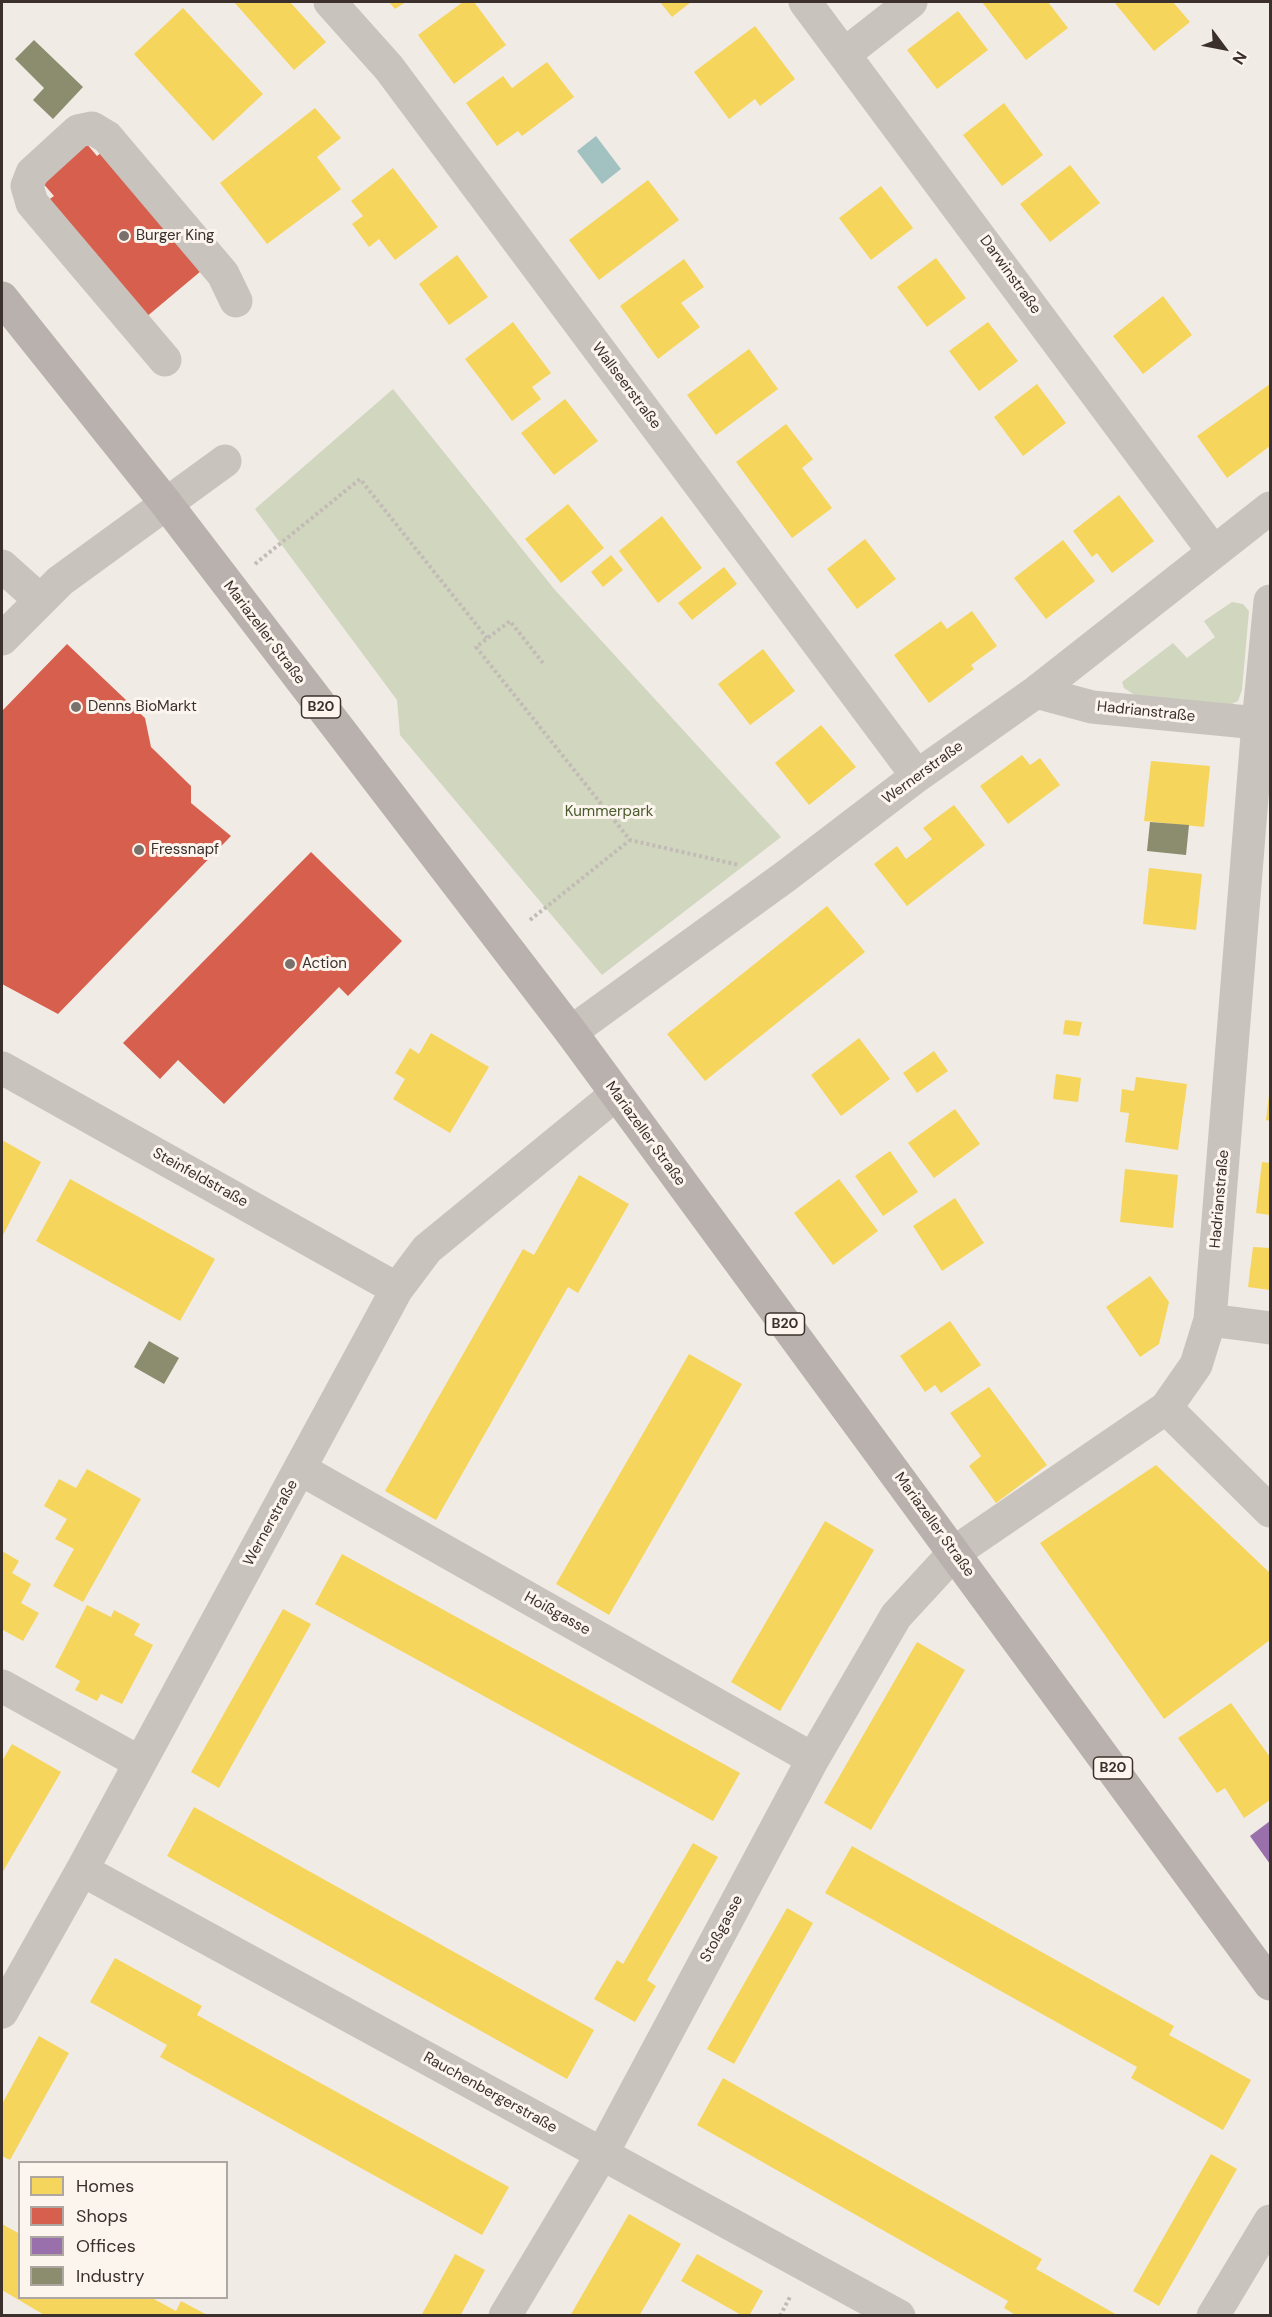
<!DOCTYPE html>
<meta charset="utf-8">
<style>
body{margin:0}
#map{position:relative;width:1272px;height:2317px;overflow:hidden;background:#f0ebe5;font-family:"DM Sans",sans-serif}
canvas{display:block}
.frame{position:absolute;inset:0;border:3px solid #3b302b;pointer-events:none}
.legend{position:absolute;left:18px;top:2161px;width:210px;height:138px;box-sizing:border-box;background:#fbf5ee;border:2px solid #aea6a0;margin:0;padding:8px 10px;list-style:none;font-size:18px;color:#3b302b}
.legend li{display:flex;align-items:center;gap:12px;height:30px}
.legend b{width:30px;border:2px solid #aea6a0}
.north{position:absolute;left:1194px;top:18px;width:60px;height:60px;-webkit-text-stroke:4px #fbf5ee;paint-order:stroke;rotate:122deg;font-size:16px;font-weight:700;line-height:24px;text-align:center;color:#3b302b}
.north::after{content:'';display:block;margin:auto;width:21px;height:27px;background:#3b302b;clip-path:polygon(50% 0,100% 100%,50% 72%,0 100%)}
</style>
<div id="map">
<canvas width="1272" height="2317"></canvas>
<div class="frame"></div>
<ul class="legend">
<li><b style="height:16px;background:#f6d55c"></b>Homes</li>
<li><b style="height:16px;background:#d6604d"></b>Shops</li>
<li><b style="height:16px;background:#9970ab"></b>Offices</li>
<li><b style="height:16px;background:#8c8c6e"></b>Industry</li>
</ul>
<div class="north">N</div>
</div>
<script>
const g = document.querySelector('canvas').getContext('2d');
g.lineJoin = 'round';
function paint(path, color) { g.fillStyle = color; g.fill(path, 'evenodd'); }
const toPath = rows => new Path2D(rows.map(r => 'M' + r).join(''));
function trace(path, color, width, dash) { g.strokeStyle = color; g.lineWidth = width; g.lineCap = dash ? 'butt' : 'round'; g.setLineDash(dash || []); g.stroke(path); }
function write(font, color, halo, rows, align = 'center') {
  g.font = font + ' "DM Sans",sans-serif'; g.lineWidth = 6; g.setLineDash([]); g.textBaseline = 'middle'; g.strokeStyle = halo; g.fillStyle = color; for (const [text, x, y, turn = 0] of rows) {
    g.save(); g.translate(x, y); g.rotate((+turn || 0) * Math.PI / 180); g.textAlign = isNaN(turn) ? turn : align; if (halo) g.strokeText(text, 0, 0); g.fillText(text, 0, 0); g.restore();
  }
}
const green = toPath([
 [393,389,555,590,781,837,602,975,400,735,397,700,255,509],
 [1232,602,1243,604,1249,611,1242,690,1238,701,1230,705,1136,696,1124,688,1122,682,1173,643,1187,658,1215,637,1204,621]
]);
const water = toPath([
 [596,136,621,169,602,184,577,151]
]);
const homes = toPath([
 [234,2,290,2,326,42,294,70],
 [389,2,406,2,395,9],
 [463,2,474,2,506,45,454,84,418,35],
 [660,2,691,2,672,17],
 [982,2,1048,2,1068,28,1026,60],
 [1114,2,1173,2,1190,22,1154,51],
 [183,8,263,94,213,141,134,54],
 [958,11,988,50,937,89,907,50],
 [755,26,795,79,760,106,755,99,729,119,694,72],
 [547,62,574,97,522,136,518,131,497,146,466,103,503,76,512,88],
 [1004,103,1043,155,1002,186,963,135],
 [315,108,341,138,317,157,341,189,267,244,220,183],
 [1070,165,1100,203,1050,242,1020,204],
 [393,168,438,227,395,260,379,239,369,247,352,224,363,216,351,201],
 [648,180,679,220,599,280,569,240],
 [881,186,913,228,871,260,839,218],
 [457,255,488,297,449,325,419,284],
 [936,258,966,298,927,327,897,287],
 [684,259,704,287,681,303,700,327,658,359,620,306],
 [1163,296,1192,335,1143,374,1113,336],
 [513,322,551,373,532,387,541,399,512,421,465,359],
 [988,322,1018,361,979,391,949,351],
 [749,349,778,389,716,435,687,395],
 [1037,384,1066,423,1023,456,994,417],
 [1270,384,1270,446,1227,478,1197,436],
 [565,399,598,441,554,475,521,433],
 [786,424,813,459,802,468,832,508,792,538,736,462],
 [1119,495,1154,541,1112,573,1097,553,1092,557,1073,531],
 [568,504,604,548,561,583,525,539],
 [662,516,702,568,658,603,619,551],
 [865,539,896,579,857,609,827,569],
 [1063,540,1095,581,1046,619,1014,578],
 [611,555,623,570,603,587,591,572],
 [724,567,737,584,692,620,678,603],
 [972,611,997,646,971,665,974,669,929,703,894,655,941,621,947,629],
 [763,649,795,691,750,725,718,684],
 [821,725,856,767,809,805,775,763],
 [1022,755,1030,765,1040,758,1060,785,1008,824,980,786],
 [1151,761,1210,766,1204,827,1144,821],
 [954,805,985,845,907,906,874,864,897,846,906,859,921,848,932,839,923,828],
 [1149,868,1202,874,1196,930,1143,924],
 [827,906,865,952,705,1081,667,1034],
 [1065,1020,1082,1022,1079,1036,1063,1034],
 [431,1033,489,1067,450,1133,393,1099,405,1079,395,1073,410,1048,419,1054],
 [859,1038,890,1079,841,1116,811,1075],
 [934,1051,948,1071,917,1093,903,1073],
 [1056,1074,1081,1078,1078,1102,1053,1099],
 [1136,1077,1187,1084,1178,1150,1125,1142,1129,1113,1120,1112,1122,1089,1134,1091],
 [1269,1095,1270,1095,1270,1121,1266,1120],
 [955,1109,980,1144,934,1178,908,1143],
 [2,1140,41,1162,2,1237],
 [890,1151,918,1192,883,1216,855,1176],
 [1262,1162,1270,1163,1270,1215,1256,1213],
 [1125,1169,1178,1175,1173,1228,1120,1222],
 [579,1175,629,1204,578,1293,568,1287,436,1520,385,1491,523,1249,534,1255],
 [70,1179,215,1259,180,1321,36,1241],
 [839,1179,878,1231,833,1265,794,1213],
 [955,1198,984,1243,942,1271,913,1226],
 [1253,1247,1270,1248,1270,1290,1248,1287],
 [1150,1276,1169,1302,1159,1344,1140,1357,1106,1307],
 [950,1321,981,1365,941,1393,935,1385,925,1392,900,1356],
 [689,1354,742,1384,609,1615,556,1584],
 [989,1387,1047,1465,996,1503,969,1466,981,1456,950,1413],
 [1156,1465,1270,1573,1270,1640,1164,1719,1040,1543],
 [87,1469,141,1499,83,1602,53,1586,74,1549,55,1539,67,1519,44,1506,59,1479,76,1488],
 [825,1521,874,1550,780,1711,731,1682],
 [2,1551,19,1561,12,1573,31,1584,21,1603,39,1613,23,1641,3,1630,2,1633],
 [342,1554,740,1773,713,1821,315,1604],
 [87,1605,111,1617,114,1610,140,1624,134,1635,153,1645,122,1704,101,1694,97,1701,75,1690,80,1681,55,1667],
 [283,1609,311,1624,219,1788,191,1772],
 [917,1642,965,1670,871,1830,824,1803],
 [1231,1703,1270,1757,1270,1800,1244,1818,1225,1788,1217,1793,1178,1738],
 [12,1744,61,1772,2,1873,2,1761],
 [194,1807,594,2030,567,2079,167,1856],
 [693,1843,718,1857,647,1980,656,1986,635,2022,594,1999,617,1960,623,1964],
 [852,1846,1174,2026,1169,2035,1251,2080,1223,2130,1131,2078,1137,2067,825,1893],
 [787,1908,813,1923,734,2064,707,2049],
 [115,1958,202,2006,197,2015,509,2187,482,2235,160,2057,167,2045,90,2002],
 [39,2036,69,2053,10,2160,2,2156,2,2104],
 [723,2078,1042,2259,1036,2269,1119,2316,1017,2316,1004,2308,1008,2301,697,2125],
 [1211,2154,1237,2169,1159,2306,1133,2291],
 [629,2214,681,2244,639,2316,570,2316],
 [2,2224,20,2234,20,2298,152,2298,176,2311,181,2301,209,2316,46,2316,2,2290],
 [455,2254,485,2270,460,2316,421,2316],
 [697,2254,763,2291,749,2316,743,2316,681,2281]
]);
const shops = toPath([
 [86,143,97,156,102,152,201,271,145,318,47,201,54,196,41,181],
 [67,644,145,718,151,747,191,786,191,803,231,836,58,1014,2,984,2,711],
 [311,852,402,941,348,996,339,987,224,1104,178,1060,160,1079,123,1043]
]);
const offices = toPath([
 [1270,1821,1270,1864,1250,1836]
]);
const industry = toPath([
 [34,40,83,87,53,119,33,100,44,88,15,59],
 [1150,822,1189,825,1186,855,1147,851],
 [149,1341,179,1358,164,1384,134,1367]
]);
const path = toPath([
 [255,564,360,479,487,638],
 [543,663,510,621,476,647,630,840,739,865],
 [530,920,630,840],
 [780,2316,791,2295]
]);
const minor = toPath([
 [330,2,389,68,917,776],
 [805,2,1213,551],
 [846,53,911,2],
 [165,360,32,203,27,186,32,173,78,131,92,128,107,137,223,274,236,301],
 [2,566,40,600],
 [2,639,60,581,225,461],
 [1036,692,1092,707,1258,723],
 [571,1032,786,876,917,776,1036,692,1270,508],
 [2,1068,397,1289],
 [1210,1320,1270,1328],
 [1166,1408,1270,1511],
 [300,1469,813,1759],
 [2,1686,139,1762],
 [82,1870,899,2316],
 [2,2012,82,1870,397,1289,427,1249,615,1095],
 [505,2316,602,2154,813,1759,896,1616,955,1552,1166,1408,1196,1365,1210,1320,1258,723,1270,601],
 [1213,2316,1270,2221]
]);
const major = toPath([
 [2,298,165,502,571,1032,1270,1984]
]);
const markers = [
 [124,236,6,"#7a716c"],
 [76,707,6,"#7a716c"],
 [139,850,6,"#7a716c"],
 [290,964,6,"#7a716c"]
];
const shields = [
 [321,707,39],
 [785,1324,39],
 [1113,1768,39]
];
const shieldNames = [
 ["B20",321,707],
 ["B20",785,1324],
 ["B20",1113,1768]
];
const poiNames = [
 ["Burger King",136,236],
 ["Denns BioMarkt",88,707],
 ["Fressnapf",151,850],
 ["Action",302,964]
];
const streetNames = [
 ["Darwinstraße",1010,275,54],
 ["Wallseerstraße",626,386,53],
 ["Mariazeller Straße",264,633,53],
 ["Hadrianstraße",1146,712,6],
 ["Wernerstraße",923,773,-36],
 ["Mariazeller Straße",645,1134,54],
 ["Steinfeldstraße",200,1178,29],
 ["Hadrianstraße",1220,1199,-85],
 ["Wernerstraße",271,1523,-61],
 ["Mariazeller Straße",934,1525,54],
 ["Hoißgasse",557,1614,29],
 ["Stoßgasse",722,1929,-62],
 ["Rauchenbergerstraße",490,2093,29]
];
const parkNames = [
 ["Kummerpark",609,812]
];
paint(green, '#d1d6bf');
paint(water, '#a1c2c1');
paint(homes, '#f6d55c');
paint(shops, '#d6604d');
paint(offices, '#9970ab');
paint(industry, '#8c8c6e');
trace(path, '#c2bbb6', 4, [3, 3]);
trace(minor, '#c9c3be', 33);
trace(major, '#b8b1ad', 33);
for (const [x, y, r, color] of markers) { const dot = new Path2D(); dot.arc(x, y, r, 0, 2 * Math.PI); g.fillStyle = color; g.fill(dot); trace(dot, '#fbf5ee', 2); }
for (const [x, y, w] of shields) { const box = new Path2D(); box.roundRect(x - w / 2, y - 11, w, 22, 4.5); g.fillStyle = '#fbf5ee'; g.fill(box); trace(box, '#3b302b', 1.5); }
write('bold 14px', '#3b302b', null, shieldNames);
write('15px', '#3b302b', '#fbf5ee', poiNames, 'left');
write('15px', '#3b302b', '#fbf5ee', streetNames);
write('15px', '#4a5a2e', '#fbf5ee', parkNames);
</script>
